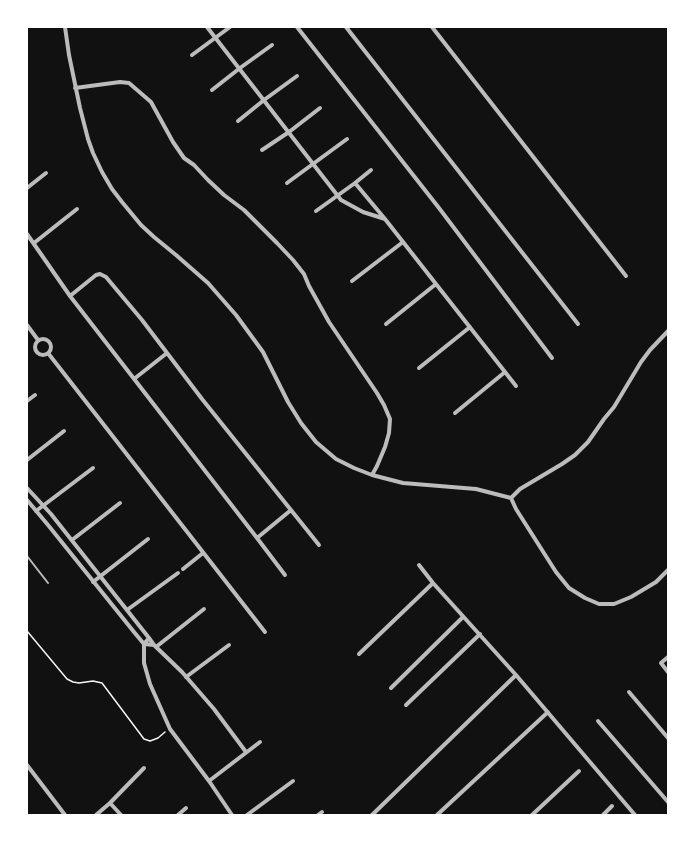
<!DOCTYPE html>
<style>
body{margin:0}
#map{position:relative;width:695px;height:842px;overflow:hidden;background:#111;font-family:"Golos Text",sans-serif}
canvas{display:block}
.frame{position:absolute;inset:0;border:28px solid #fff;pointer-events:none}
</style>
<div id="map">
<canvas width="695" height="842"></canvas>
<div class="frame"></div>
</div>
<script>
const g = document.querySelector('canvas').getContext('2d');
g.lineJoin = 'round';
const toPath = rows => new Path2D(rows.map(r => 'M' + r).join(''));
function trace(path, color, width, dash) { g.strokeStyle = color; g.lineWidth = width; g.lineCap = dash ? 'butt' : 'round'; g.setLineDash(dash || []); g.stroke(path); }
const path = toPath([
 [27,631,67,679,73,682,79,683,93,681,102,683,144,739,150,741,158,738,165,732]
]);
const service = toPath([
 [27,556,48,583]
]);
const minor = toPath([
 [65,27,69,55,80,108,88,139,93,153,102,172,112,189,122,202,141,225,154,237,176,255,208,283,236,315,263,352,288,402,301,423,316,442,336,459,354,468,372,475,403,483,476,489,511,498,516,509,542,550,556,572,569,588,585,598,599,604,614,604,631,597,656,582,668,570],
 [207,27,341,200,363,212,385,219,516,386],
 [297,27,439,208,552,358],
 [346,27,578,324],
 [432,27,626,276],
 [192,55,230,27],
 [75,88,120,82,129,83,151,102,173,142,184,158,194,165,208,180,224,195,244,210,277,243,293,260,304,274,309,286,329,322,377,393,384,405,390,419,389,433,385,447,377,466,372,475],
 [212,90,240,68,272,45],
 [238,121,264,100,297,76],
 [262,150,289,132,320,108],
 [287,183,347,139],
 [355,183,371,170],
 [27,188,46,173],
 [316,211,355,183,385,219],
 [27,234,70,296,257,538,285,575],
 [34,243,77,209],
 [352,281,403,242],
 [70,296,96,275,100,274,106,277,142,320,202,399,319,545],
 [386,324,436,284],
 [27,325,38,340],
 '35 347a8 8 0 1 1 16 0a8 8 0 1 1-16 0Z',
 [48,353,265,632],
 [419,368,470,327],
 [134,379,167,353],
 [27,401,35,395],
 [455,413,505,372],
 [27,460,64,431],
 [27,488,51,514,149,638,154,645,182,672,214,709,246,752],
 [511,498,520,489,562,464,575,455,588,442,604,419,614,407,641,362,650,350,668,331],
 [27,500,48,525,134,632,144,644,154,645],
 [36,511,93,468],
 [257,538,291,510],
 [72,540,120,503],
 [419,565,433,583,516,675,635,815],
 [183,569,203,553],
 [93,582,148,539],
 [127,610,178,573],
 [149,638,144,644,144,663,150,684,170,729,209,781,232,815],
 [156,647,204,609],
 [359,654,433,583],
 [668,657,661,663,668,672],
 [186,677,229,645],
 [391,688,463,617],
 [629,692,668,738],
 [406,705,480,634],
 [598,721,668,802],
 [27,765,65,815],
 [209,781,260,742],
 [110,803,144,768],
 [96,815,110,803,121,815],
 [178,815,186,808],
 [247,815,293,781],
 [318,815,322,812],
 [372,815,516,675],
 [437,815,548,712],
 [532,815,579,771],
 [603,815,612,806]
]);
trace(path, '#f5f5f5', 1.5);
trace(service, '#bcbcbc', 2);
trace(minor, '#bcbcbc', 4);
</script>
